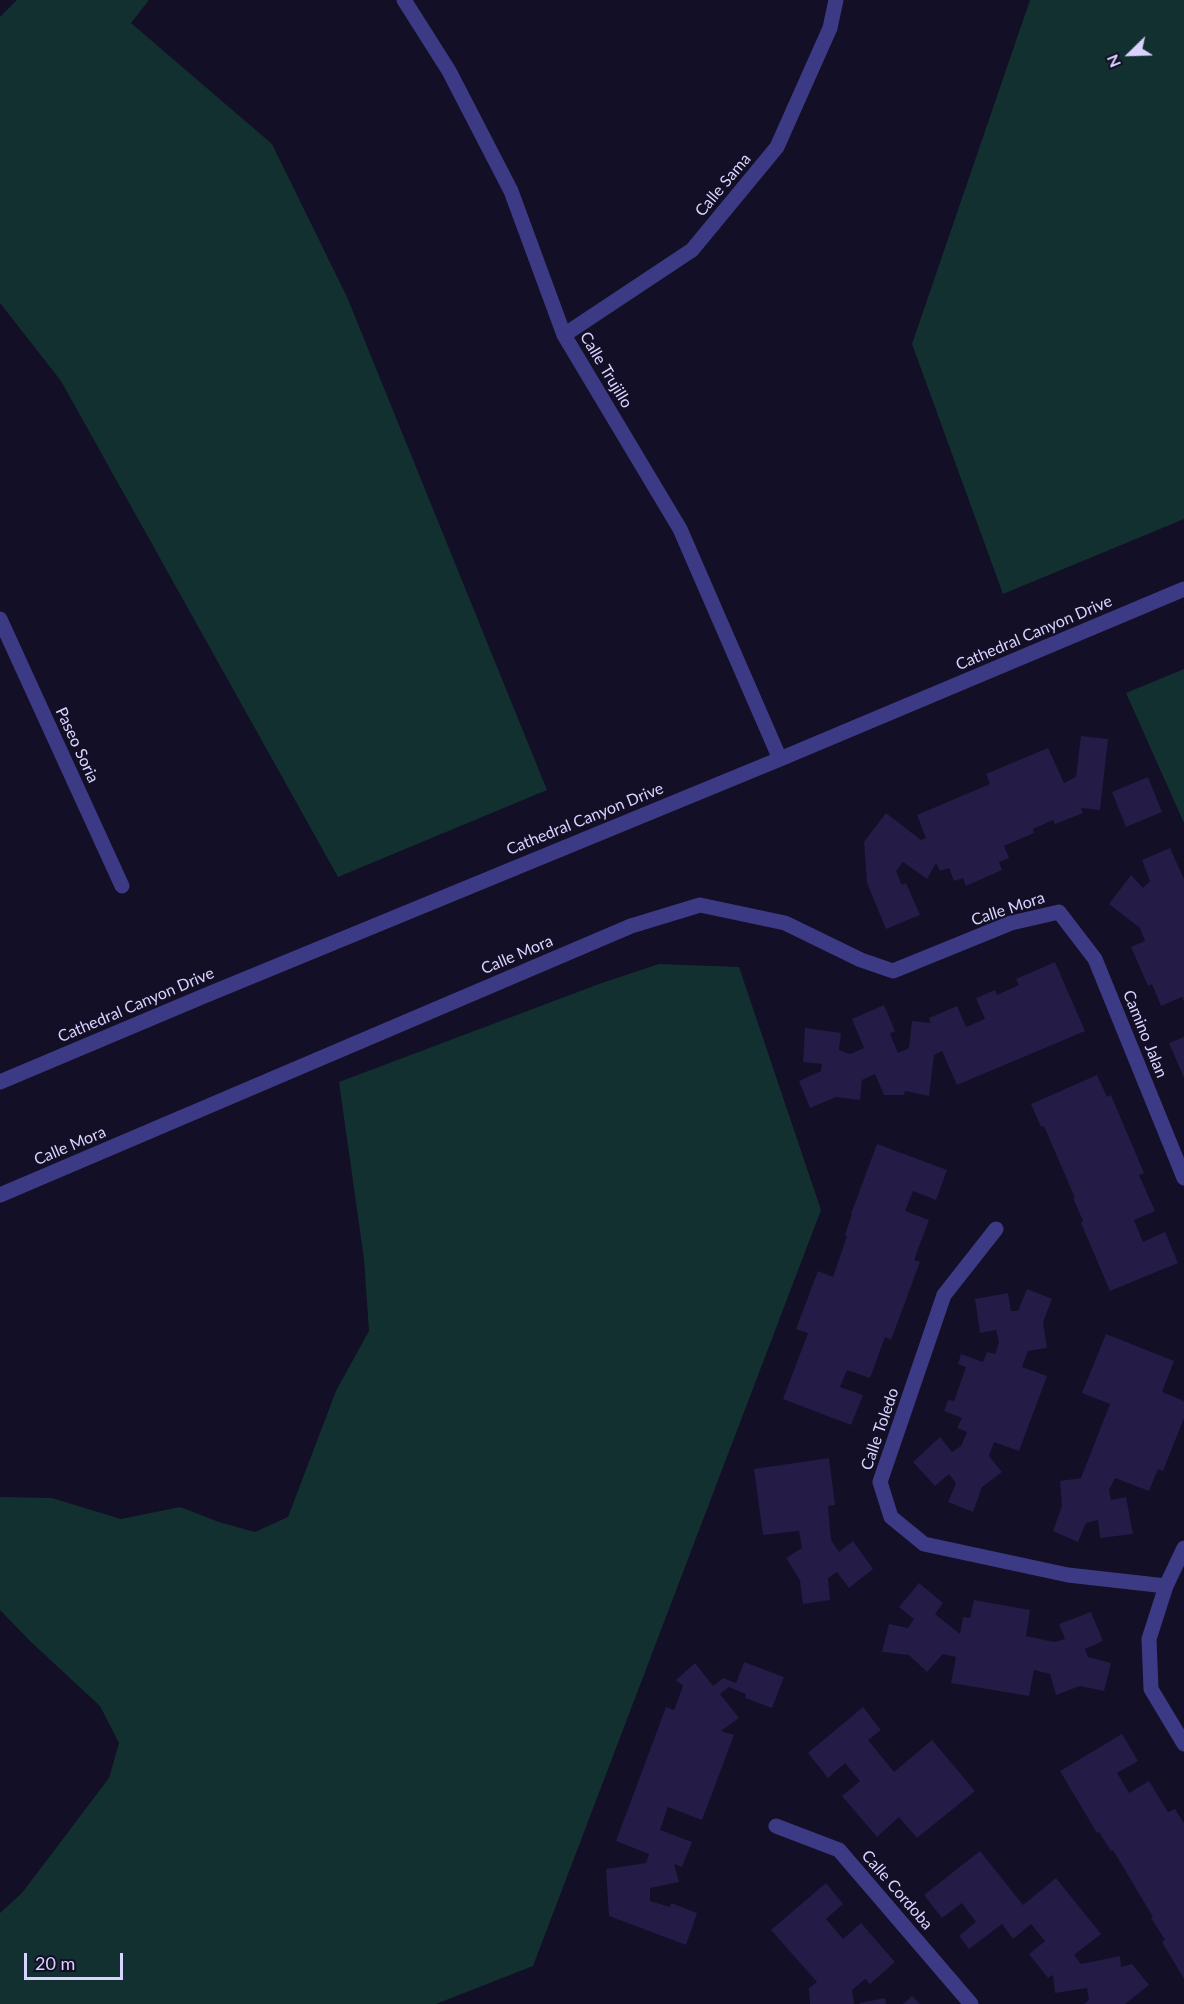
<!DOCTYPE html>
<style>
body{margin:0}
#map{position:relative;width:1184px;height:2004px;overflow:hidden;background:#130f26;font-family:Lato,sans-serif}
canvas{display:block}
.north{position:absolute;left:1100px;top:24px;width:60px;height:60px;-webkit-text-stroke:4px #130f26;paint-order:stroke;rotate:247deg;font-size:16px;font-weight:700;line-height:24px;text-align:center;color:#d9d4ff}
.north::after{content:'';display:block;margin:auto;width:21px;height:27px;background:#d9d4ff;clip-path:polygon(50% 0,100% 100%,50% 72%,0 100%)}
.scale{position:absolute;left:24px;top:1953px;width:99px;height:27px;box-sizing:border-box;border:3px solid #d9d4ff;border-top:0;padding-left:8px;font-size:18px;line-height:21px;white-space:nowrap;color:#d9d4ff;-webkit-text-stroke:4px #130f26;paint-order:stroke}
</style>
<div id="map">
<canvas width="1184" height="2004"></canvas>
<div class="north">N</div>
<div class="scale">20 m</div>
</div>
<script>
const g = document.querySelector('canvas').getContext('2d');
g.lineJoin = 'round';
function paint(path, color) { g.fillStyle = color; g.fill(path, 'evenodd'); }
const toPath = rows => new Path2D(rows.map(r => 'M' + r).join(''));
function trace(path, color, width, dash) { g.strokeStyle = color; g.lineWidth = width; g.lineCap = dash ? 'butt' : 'round'; g.setLineDash(dash || []); g.stroke(path); }
function write(font, color, halo, rows, align = 'center') {
  g.font = font + ' Lato,sans-serif'; g.lineWidth = 4.5; g.setLineDash([]); g.textBaseline = 'middle'; g.strokeStyle = halo; g.fillStyle = color; for (const [text, x, y, turn = 0] of rows) {
    g.save(); g.translate(x, y); g.rotate((+turn || 0) * Math.PI / 180); g.textAlign = isNaN(turn) ? turn : align; if (halo) g.strokeText(text, 0, 0); g.fillText(text, 0, 0); g.restore();
  }
}
const green = toPath([
 [17,0,149,0,131,23,272,144,347,297,547,790,338,877,61,381,0,303,0,17],
 [1030,0,1184,0,1184,519,1003,594,912,344],
 [1184,669,1184,823,1126,693],
 [659,964,739,967,821,1210,533,1966,436,2004,0,2004,0,1913,22,1893,109,1778,119,1743,100,1706,30,1641,0,1610,0,1497,52,1498,121,1519,180,1507,219,1522,255,1532,288,1517,336,1391,369,1331,364,1259,339,1082,599,984]
]);
const building = toPath([
 [1081,736,1108,739,1100,810,1081,808,1083,813,1055,824,1053,820,1033,829,1034,833,1004,846,1009,858,999,862,1002,870,966,886,963,878,954,881,949,868,940,871,936,863,927,879,903,862,896,871,902,885,906,883,920,915,886,929,867,883,864,842,886,813,921,840,926,838,917,815,990,784,986,774,1048,748,1064,783,1076,777],
 [1148,777,1162,812,1126,827,1112,792],
 [1170,848,1184,879,1184,1001,1182,997,1161,1006,1152,984,1148,986,1131,947,1145,941,1140,928,1109,904,1131,875,1143,888,1150,881,1142,860],
 [1055,962,1085,1031,957,1085,942,1051,934,1055,929,1096,905,1091,904,1095,884,1095,875,1074,862,1080,860,1100,836,1097,810,1108,799,1081,821,1071,822,1064,803,1062,805,1028,841,1033,839,1050,850,1054,864,1048,852,1019,884,1005,895,1031,890,1034,898,1053,909,1048,912,1021,931,1023,929,1018,957,1006,966,1027,985,1019,976,998,995,990,997,995,1019,985,1016,979],
 [1184,1037,1184,1078,1169,1043],
 [1097,1075,1107,1097,1111,1095,1144,1173,1139,1175,1155,1211,1134,1220,1143,1242,1165,1232,1178,1263,1110,1291,1081,1223,1083,1221,1073,1198,1075,1198,1044,1126,1041,1127,1031,1104],
 [877,1144,947,1170,936,1200,913,1191,905,1211,929,1220,914,1260,920,1262,891,1340,885,1337,870,1378,847,1370,840,1387,863,1395,851,1425,783,1399,808,1333,796,1329,818,1271,833,1277,847,1236,845,1235,852,1214,851,1214],
 [1027,1289,1052,1299,1043,1322,1047,1348,1028,1351,1022,1367,1047,1376,1019,1451,994,1442,989,1456,1002,1472,982,1487,973,1512,948,1502,956,1483,949,1474,935,1486,913,1462,940,1437,952,1452,961,1446,967,1432,957,1428,962,1418,944,1411,948,1400,954,1401,966,1367,958,1364,961,1354,983,1362,987,1352,995,1354,999,1342,996,1330,980,1333,975,1299,1008,1293,1011,1311,1018,1311],
 [1106,1334,1174,1361,1162,1392,1184,1401,1184,1418,1163,1471,1158,1469,1149,1491,1115,1478,1109,1490,1111,1500,1126,1497,1133,1534,1100,1538,1098,1520,1086,1523,1078,1542,1053,1531,1062,1506,1060,1481,1081,1478,1110,1404,1082,1393],
 [829,1458,835,1505,828,1506,831,1540,839,1552,853,1541,873,1569,849,1588,837,1572,828,1578,830,1600,803,1604,800,1582,801,1582,786,1558,802,1548,799,1531,763,1535,754,1469],
 [919,1583,943,1603,935,1614,960,1634,963,1617,970,1618,974,1600,1030,1610,1026,1636,1054,1642,1065,1639,1059,1624,1091,1612,1103,1641,1085,1649,1088,1657,1111,1663,1104,1691,1080,1686,1056,1695,1050,1674,1034,1670,1029,1696,951,1683,956,1657,943,1654,927,1672,909,1655,882,1652,889,1624,908,1628,914,1619,899,1607],
 [744,1662,784,1677,772,1708,745,1698,746,1694,729,1687,720,1694,739,1718,721,1731,734,1735,702,1820,668,1807,660,1830,692,1842,682,1867,674,1864,679,1882,650,1888,650,1901,670,1907,671,1903,697,1913,686,1945,609,1916,606,1869,646,1863,649,1854,616,1841,666,1707,674,1710,683,1686,676,1680,695,1663,713,1686,723,1678,736,1683],
 [863,1707,881,1730,868,1740,894,1772,932,1740,975,1791,917,1838,899,1817,877,1837,842,1796,860,1781,845,1763,828,1778,808,1753],
 [1122,1734,1138,1761,1117,1773,1129,1793,1149,1781,1168,1812,1175,1809,1184,1823,1184,1979,1162,1942,1165,1940,1151,1918,1153,1917,1113,1850,1111,1851,1099,1832,1097,1833,1060,1771],
 [980,1851,1023,1905,1056,1878,1101,1934,1074,1955,1081,1964,1120,1956,1121,1967,1132,1964,1149,1985,1125,2004,1084,2004,1089,2000,1087,1988,1055,1993,1053,1975,1048,1978,1029,1954,1045,1941,1031,1924,1013,1939,1002,1924,969,1949,959,1936,976,1922,962,1903,942,1918,924,1895],
 [826,1883,843,1904,826,1919,843,1939,861,1923,895,1962,870,1984,865,1979,852,1990,854,2004,810,2004,809,1988,817,1982,771,1930],
 [912,1996,920,2004,903,2004],
 [885,1998,886,2004,860,2004,860,2003]
]);
const minor = toPath([
 [404,0,449,71,511,191,564,335,680,529,780,759],
 [564,335,692,250,777,147,830,28,836,0],
 [0,619,122,886],
 [0,1082,204,996,780,759,1184,589],
 [0,1195,631,926,700,905,785,923,861,960,893,971,1011,923,1059,912,1095,959,1184,1178],
 [996,1229,944,1295,880,1482,891,1517,924,1544,1068,1575,1166,1586],
 [1184,1548,1166,1586,1149,1639,1151,1689,1184,1744],
 [776,1826,839,1850,971,2004]
]);
const streetNames = [
 ["Calle Sama",723,185,-50],
 ["Calle Trujillo",606,370,59],
 ["Cathedral Canyon Drive",1034,633,-23],
 ["Paseo Soria",77,745,65],
 ["Cathedral Canyon Drive",585,819,-22],
 ["Calle Mora",1008,909,-18],
 ["Calle Mora",517,955,-23],
 ["Cathedral Canyon Drive",136,1005,-23],
 ["Camino Jalan",1145,1034,68],
 ["Calle Mora",70,1146,-23],
 ["Calle Toledo",880,1429,-71],
 ["Calle Cordoba",897,1890,49]
];
paint(green, '#12302f');
paint(building, '#241b47');
trace(minor, '#3d3a85', 15);
write('16px', '#d9d4ff', '#130f26', streetNames);
</script>
